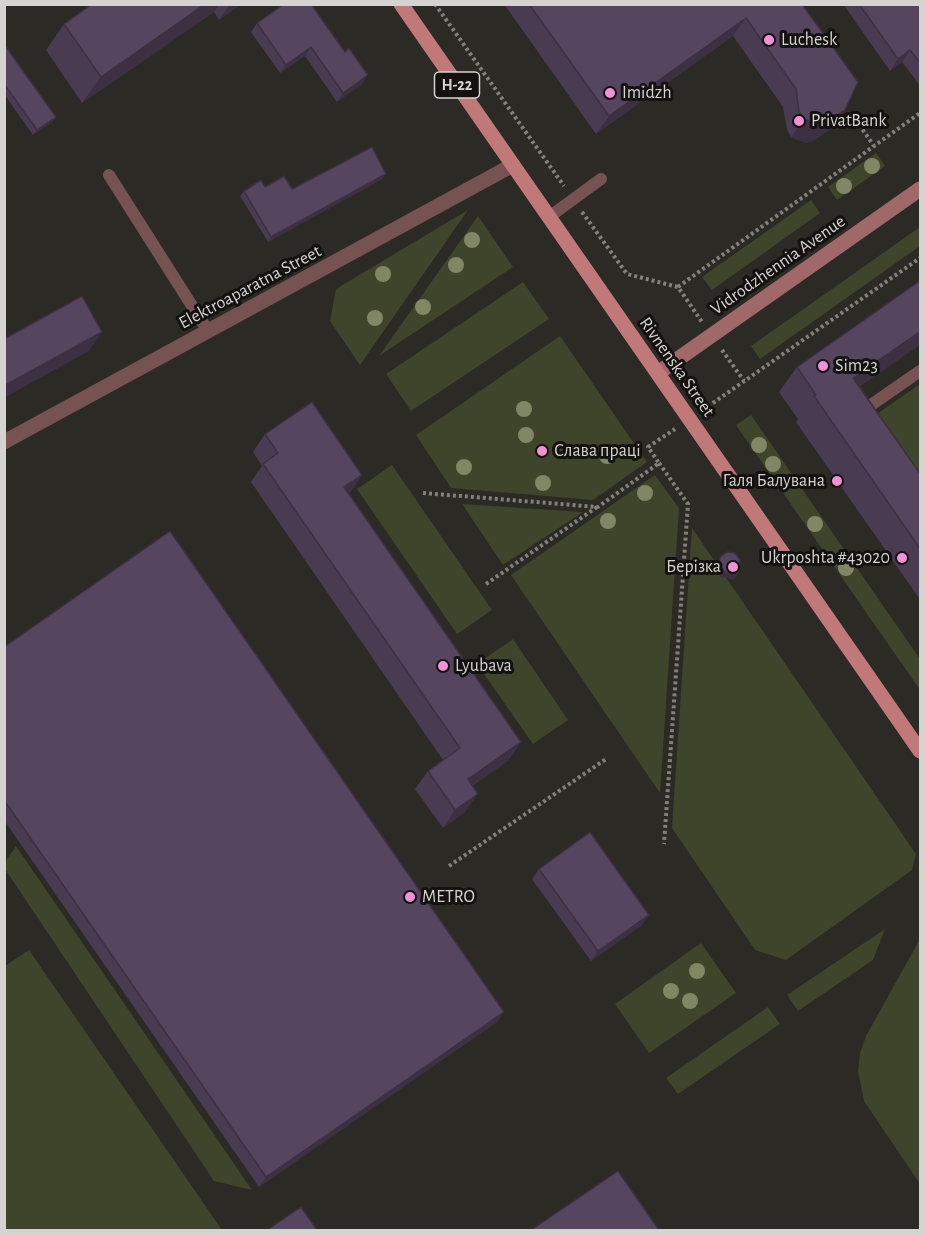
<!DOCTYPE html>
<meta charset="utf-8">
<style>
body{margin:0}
#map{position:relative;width:925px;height:1235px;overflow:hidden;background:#2b2a24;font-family:"Alegreya Sans",sans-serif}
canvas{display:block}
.frame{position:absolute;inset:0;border:6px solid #d4d3cf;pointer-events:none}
</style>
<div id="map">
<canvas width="925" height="1235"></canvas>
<div class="frame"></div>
</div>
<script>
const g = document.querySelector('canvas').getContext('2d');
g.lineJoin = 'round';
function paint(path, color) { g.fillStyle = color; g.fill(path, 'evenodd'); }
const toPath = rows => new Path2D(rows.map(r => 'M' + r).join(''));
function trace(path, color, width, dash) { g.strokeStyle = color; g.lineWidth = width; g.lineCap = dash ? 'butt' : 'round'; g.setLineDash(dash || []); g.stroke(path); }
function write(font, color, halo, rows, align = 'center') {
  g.font = font + ' "Alegreya Sans",sans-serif'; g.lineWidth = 6; g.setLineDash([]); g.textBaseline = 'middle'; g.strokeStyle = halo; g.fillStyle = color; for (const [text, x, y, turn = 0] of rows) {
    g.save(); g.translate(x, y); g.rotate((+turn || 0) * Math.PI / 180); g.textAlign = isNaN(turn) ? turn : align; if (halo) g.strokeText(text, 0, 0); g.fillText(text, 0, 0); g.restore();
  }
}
const green = toPath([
 [876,153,885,166,837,200,828,187],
 [811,200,820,213,712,290,702,277],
 [468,210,360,365,330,321,336,289],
 [478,216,513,267,379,356],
 [920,227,920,246,760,359,751,346],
 [523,282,549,319,411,411,386,374],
 [560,336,647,462,593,500,451,488,416,435],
 [920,384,920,482,874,416],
 [751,415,920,659,920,690,736,425],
 [392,465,492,610,457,634,357,489],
 [655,475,679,508,660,793,511,575],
 [462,504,583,512,503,565],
 [692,528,916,854,912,870,786,960,755,950,672,828],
 [513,639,568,720,533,744,477,664],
 [16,846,252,1190,214,1181,5,869,5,862],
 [885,929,873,960,798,1011,787,995],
 [920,939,920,1184,864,1101,858,1071,860,1053,866,1036],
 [701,943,736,993,649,1053,615,1004],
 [29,950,222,1230,5,1230,5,966],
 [768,1007,780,1024,678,1094,666,1078]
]);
const path = toPath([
 [435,4,564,186],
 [838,114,858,123,874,146],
 [582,212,627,274,678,287,702,322],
 [678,287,920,113],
 [722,350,744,381],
 [703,410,920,258],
 [659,463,688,504,664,844],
 [423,493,598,507,659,463,648,447,675,429],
 [486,584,597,507],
 [449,866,606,759]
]);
const service = toPath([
 [109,175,208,331],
 [549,217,601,179],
 [862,413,861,412,920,371]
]);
const minor = toPath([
 [4,442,513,165]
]);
const secondary = toPath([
 [658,373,920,189]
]);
const primary = toPath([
 [401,4,920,751]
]);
const trees = [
 [872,166],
 [844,186],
 [472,240],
 [456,265],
 [383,274],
 [423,307],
 [375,318],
 [524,409],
 [526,435],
 [759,445],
 [607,456],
 [773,464],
 [464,467],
 [543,483],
 [645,493],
 [608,521],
 [815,524],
 [846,568],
 [697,971],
 [671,991],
 [690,1001]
];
const wall = toPath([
 [92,4,239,4,237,7,219,20,214,12,82,103,46,50,64,24],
 [284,4,362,84,337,102,305,56,280,73,251,32,257,23],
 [504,4,802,4,845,110,832,128,813,141,806,143,791,137,787,130,783,107,733,36,596,134],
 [843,4,921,4,921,87,902,62,890,71],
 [4,44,52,122,33,135,4,94],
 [382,179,268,242,240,196,244,191,265,187,292,189],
 [921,344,860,386,921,475,921,601,796,422,798,419,779,392,797,367],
 [265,434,362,475,349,493,509,760,472,786,465,812,443,828,415,789,428,771,443,760,251,482,262,466,253,452],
 [720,557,734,579,720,577,715,570,717,562],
 [4,647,497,1022,259,1187,4,820],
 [539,869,642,925,591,961,532,879]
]);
const shadedWall = toPath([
 [205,4,219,4,214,12,82,103,101,77],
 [230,4,239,4,237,7,219,20],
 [746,18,733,36,596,134,609,116],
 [311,47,305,56,280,73,286,65],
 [910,50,902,62,890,71,898,59],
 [368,75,362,84,337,102,343,93],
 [845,110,832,128,813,141,806,143,791,137,804,119],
 [56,117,52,122,33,135,37,130],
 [386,174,382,179,268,242,271,237],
 [921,331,921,344,836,403,853,378],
 [102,332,89,351,4,398,4,386],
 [362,475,350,493,332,505,344,487],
 [724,572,738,574,734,579,720,577],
 [521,742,509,760,455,797,468,779],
 [478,794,465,812,443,828,455,810],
 [649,915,642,925,591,961,598,951],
 [504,1012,497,1022,259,1187,266,1177]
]);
const building = toPath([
 [92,4,205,4,101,77,64,24,92,4],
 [284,4,311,4,345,52,349,48,368,75,343,93,311,47,286,65,257,23,284,4],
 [529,4,802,4,858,82,845,110,826,123,818,125,804,119,799,112,796,89,746,18,609,116,529,4],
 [859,4,921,4,921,64,910,50,898,59,859,4],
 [4,44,56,117,37,130,4,84,4,44],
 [372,147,386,174,271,237,244,191,261,180,265,187,284,176,292,189,372,147],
 [921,280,921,331,853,378,921,475,921,550,814,396,816,395,797,367,921,280],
 [82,296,102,332,4,386,4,339,82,296],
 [312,402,362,475,344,487,521,742,468,779,478,794,455,810,428,771,460,748,263,464,278,453,265,434,312,402],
 [170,531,504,1012,266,1177,4,800,4,647,170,531],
 [727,552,735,553,740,560,738,574,724,572,719,565,720,557,727,552],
 [590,832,649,915,598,951,539,869,590,832],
 [618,1171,659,1230,531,1230,618,1171],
 [301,1207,317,1230,267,1230,301,1207]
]);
const markers = [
 [769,40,6,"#f391d6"],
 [610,93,6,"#f391d6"],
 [799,121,6,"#f391d6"],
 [823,366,6,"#f391d6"],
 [542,451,6,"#f391d6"],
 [837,481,6,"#f391d6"],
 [902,558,6,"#f391d6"],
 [733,567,6,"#f391d6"],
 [443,666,6,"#f391d6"],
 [410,897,6,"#f391d6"]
];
const shields = [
 [457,85,45]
];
const shieldNames = [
 ["Н-22",457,85]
];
const poiNames = [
 ["Luchesk",781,40],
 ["Imidzh",622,93],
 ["PrivatBank",811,121],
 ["Sim23",835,366],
 ["Слава праці",554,451],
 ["Галя Балувана",825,481,"right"],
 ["Ukrposhta #43020",890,558,"right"],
 ["Берізка",721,567,"right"],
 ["Lyubava",455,666],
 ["METRO",422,897]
];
const streetNames = [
 ["Vidrodzhennia Avenue",778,265,-35],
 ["Elektroaparatna Street",250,287,-28],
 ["Rivnenska Street",677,367,55]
];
paint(green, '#3f452a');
trace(path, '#81807b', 4, [3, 3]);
trace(service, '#765252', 12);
trace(minor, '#765252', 15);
trace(secondary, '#a06868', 15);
trace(primary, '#c07879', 15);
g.fillStyle = '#818765';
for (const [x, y] of trees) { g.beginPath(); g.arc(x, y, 8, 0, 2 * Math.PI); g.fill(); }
paint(wall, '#493b52');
paint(shadedWall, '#3c3042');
paint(building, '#55455f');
trace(building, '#3c3042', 1.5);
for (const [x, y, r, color] of markers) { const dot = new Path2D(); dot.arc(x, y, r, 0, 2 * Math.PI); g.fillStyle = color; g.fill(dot); trace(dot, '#131210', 2); }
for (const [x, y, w] of shields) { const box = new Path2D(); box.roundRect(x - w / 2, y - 13, w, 26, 4.5); g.fillStyle = '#131210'; g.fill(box); trace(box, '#d4d3cf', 1.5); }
write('bold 16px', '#d4d3cf', null, shieldNames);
write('18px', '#d4d3cf', '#131210', poiNames, 'left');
write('18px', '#d4d3cf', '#131210', streetNames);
</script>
